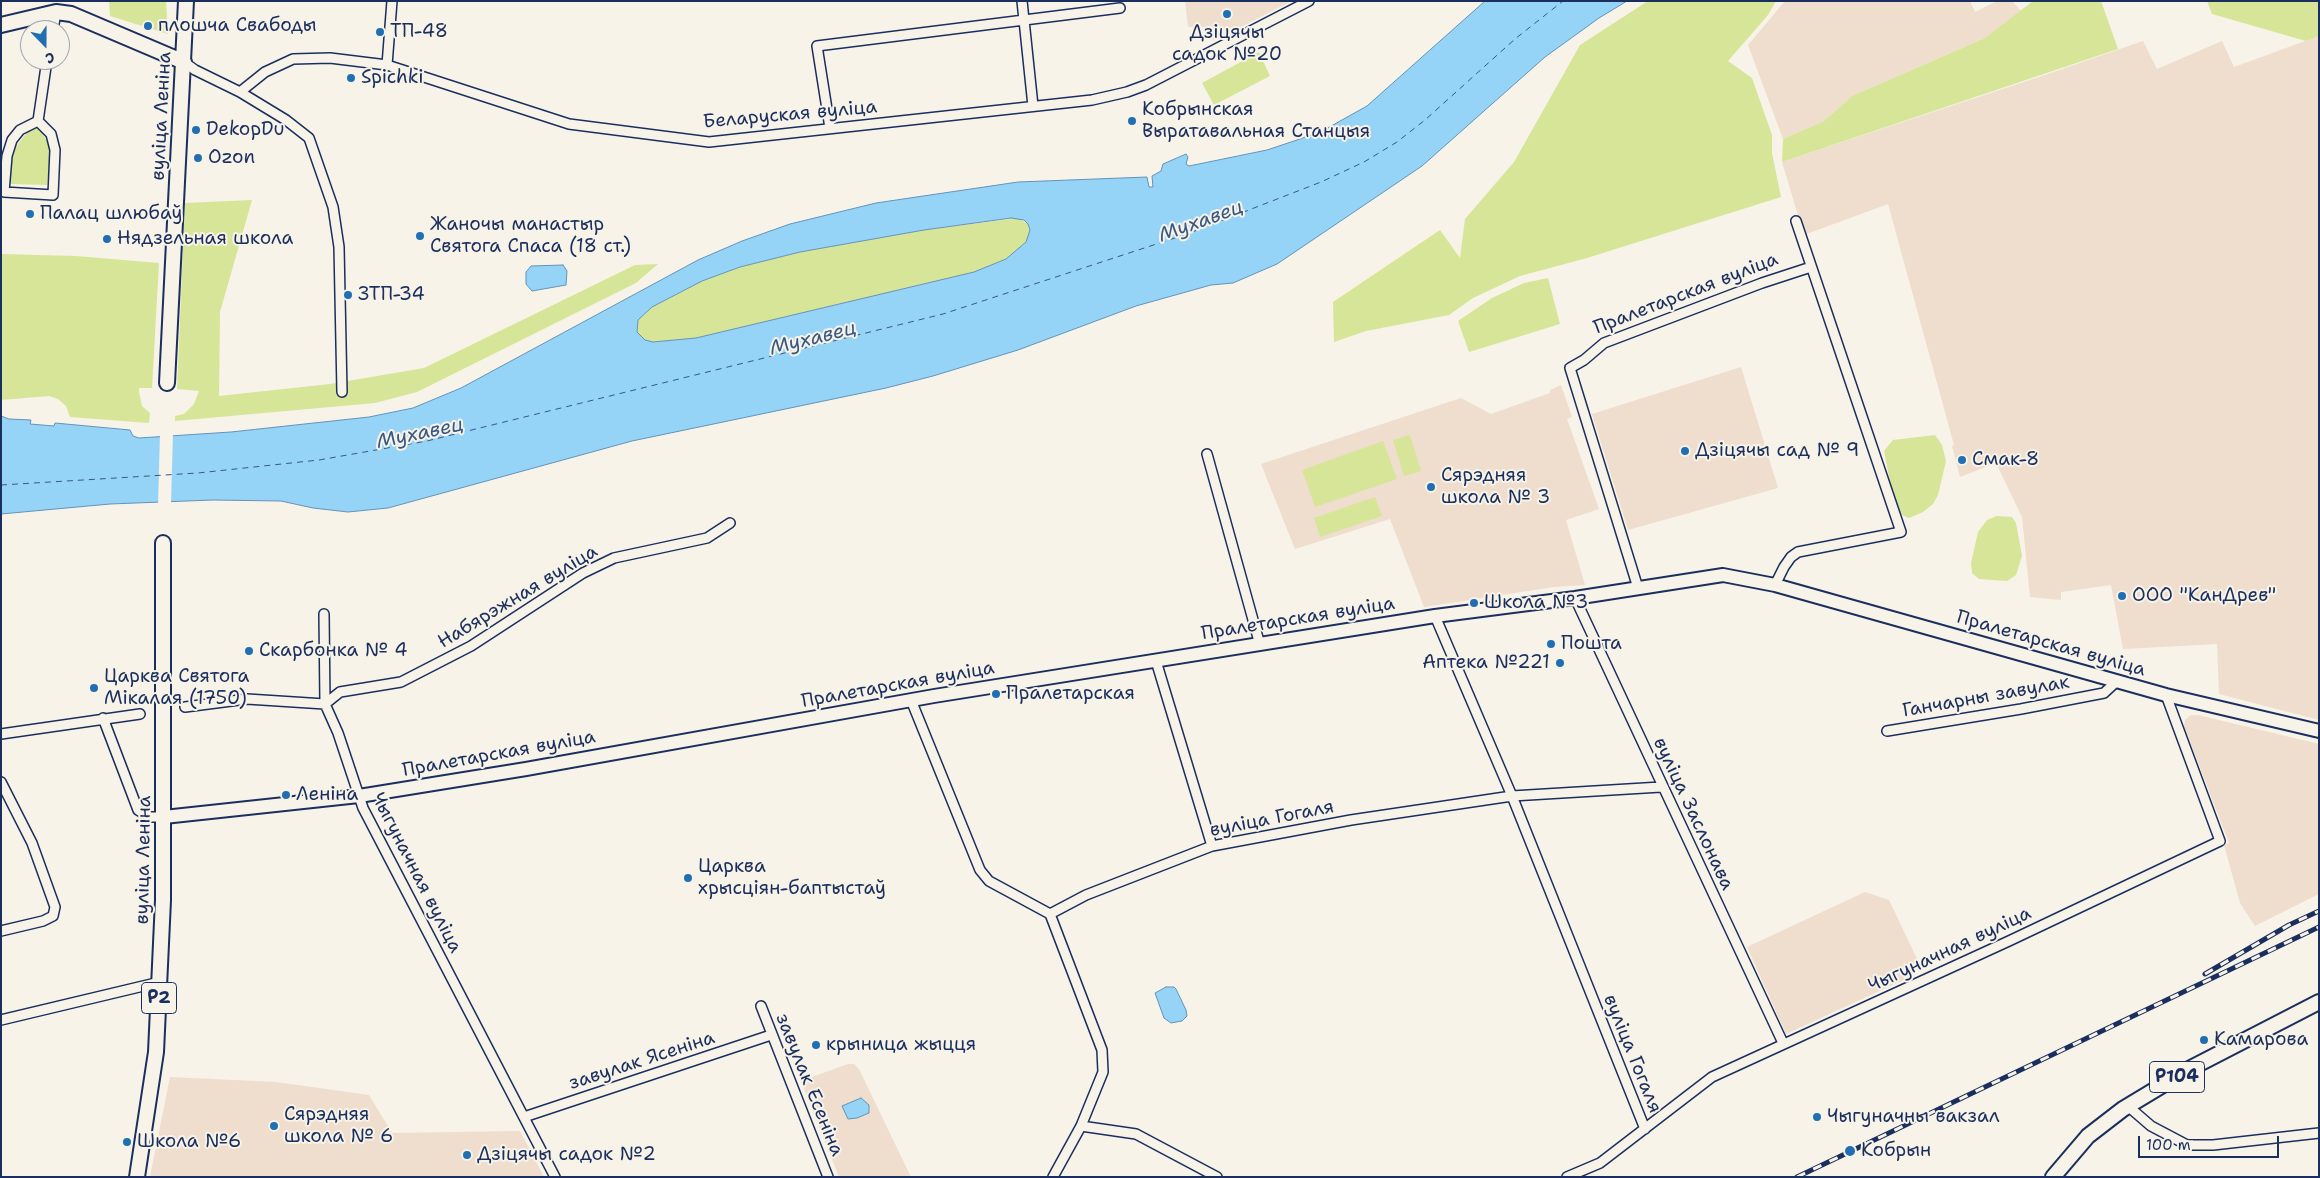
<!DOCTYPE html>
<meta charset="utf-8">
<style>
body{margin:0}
#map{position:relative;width:2320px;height:1178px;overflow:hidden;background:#f7f3e8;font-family:"Shantell Sans",sans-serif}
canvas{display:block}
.frame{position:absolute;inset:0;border:2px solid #1b2f5e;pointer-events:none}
.north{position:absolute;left:20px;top:20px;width:50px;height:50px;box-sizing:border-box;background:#f7f3e8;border:1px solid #9fa5b1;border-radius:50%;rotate:158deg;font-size:14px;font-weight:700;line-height:20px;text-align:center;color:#1b2f5e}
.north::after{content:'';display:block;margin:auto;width:18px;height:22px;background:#1f6fb2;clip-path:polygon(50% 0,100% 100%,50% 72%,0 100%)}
.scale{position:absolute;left:2138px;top:1136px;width:141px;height:22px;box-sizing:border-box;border:2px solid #1b2f5e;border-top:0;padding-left:6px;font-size:15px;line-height:18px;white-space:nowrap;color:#1b2f5e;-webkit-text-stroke:4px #f7f3e8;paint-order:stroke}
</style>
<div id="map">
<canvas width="2320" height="1178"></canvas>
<div class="frame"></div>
<div class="north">С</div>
<div class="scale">100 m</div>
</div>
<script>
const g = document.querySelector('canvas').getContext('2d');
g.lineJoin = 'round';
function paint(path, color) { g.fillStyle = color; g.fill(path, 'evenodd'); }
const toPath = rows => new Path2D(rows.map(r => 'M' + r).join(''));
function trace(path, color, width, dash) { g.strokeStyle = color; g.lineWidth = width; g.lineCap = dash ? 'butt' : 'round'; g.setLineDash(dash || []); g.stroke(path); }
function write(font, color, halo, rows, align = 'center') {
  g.font = font + ' "Shantell Sans",sans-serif'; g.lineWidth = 4; g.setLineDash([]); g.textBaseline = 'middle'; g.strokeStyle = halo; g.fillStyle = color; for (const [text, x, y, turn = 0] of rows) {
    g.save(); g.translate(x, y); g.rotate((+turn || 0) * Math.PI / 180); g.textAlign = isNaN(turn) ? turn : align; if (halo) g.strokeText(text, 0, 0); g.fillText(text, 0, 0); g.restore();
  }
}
const built = toPath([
 [1185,1,1292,1,1213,41,1210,27,1188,27],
 [1785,1,1970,1,1975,12,1997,1,2012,1,2021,11,1985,38,1852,96,1824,121,1783,139,1748,45],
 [2319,36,2319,720,2219,694,2217,644,2123,649,2111,585,2061,592,2061,600,2030,597,2022,517,1996,463,1960,477,1952,446,1954,445,1888,204,1804,235,1782,162,2048,74,2143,41,2157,69,2222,41,2234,67],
 [1741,367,1778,488,1628,530,1592,414],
 [1561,385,1572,417,1567,419,1599,509,1566,520,1585,585,1554,587,1424,607,1390,519,1295,549,1261,464,1461,398,1491,414,1550,393,1550,390],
 [2191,715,2198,715,2319,744,2319,894,2255,926,2240,903,2224,845,2229,843,2184,726,2185,720],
 [1865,892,1889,900,1918,961,1910,977,1786,1034,1747,947],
 [848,1064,854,1064,859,1069,911,1177,839,1177,801,1081],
 [170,1077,276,1082,369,1095,392,1133,520,1131,544,1177,150,1177]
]);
const green = toPath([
 [109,1,166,1,168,34,110,16],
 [1648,1,1776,1,1768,15,1728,61,1752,78,1772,135,1772,153,1781,197,1587,258,1520,276,1473,298,1449,315,1366,331,1334,342,1333,302,1440,230,1460,258,1465,219,1514,162,1580,45],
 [2033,1,2101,1,2118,49,1782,162,1783,139,1824,121,1852,96,1985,38],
 [2207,1,2319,1,2319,36,2306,41,2212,14],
 [1259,52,1270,76,1214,105,1202,83],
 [31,127,38,127,47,141,50,152,47,185,10,184,12,159,16,147],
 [252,200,220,312,219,396,330,384,424,368,635,265,658,264,636,283,417,392,375,403,175,421,175,416,184,414,194,404,199,391,177,389,185,203],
 [1018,218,1028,224,1030,230,1026,242,1006,259,974,272,696,338,653,342,645,340,637,332,638,320,652,307,702,281,740,267,800,252,924,230],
 [1,254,76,256,159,263,152,388,139,388,139,392,142,406,150,413,149,423,70,417,66,406,58,399,49,396,1,400],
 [1548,278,1560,324,1469,352,1458,321,1492,298,1524,283],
 [1410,435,1421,471,1404,476,1393,440],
 [1935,435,1942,445,1946,461,1938,495,1933,504,1923,512,1909,518,1902,515,1893,497,1884,451,1893,440],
 [1383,441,1397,479,1315,507,1302,470],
 [1375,497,1382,516,1320,537,1314,518],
 [1997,516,2012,517,2016,523,2022,556,2016,575,2007,581,1979,579,1972,573,1971,563,1978,532,1987,520]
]);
const water = toPath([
 [1485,1,1627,1,1599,18,1545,57,1422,166,1277,264,1233,283,1211,285,1136,306,1018,350,933,376,886,388,632,441,388,508,348,512,313,508,281,501,213,500,110,504,1,514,1,416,9,419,31,420,30,424,54,426,55,423,130,430,133,436,139,438,231,432,369,417,413,408,461,388,698,260,742,241,790,224,876,203,1018,182,1147,177,1149,187,1153,187,1152,176,1161,171,1163,164,1186,154,1188,157,1186,164,1189,166,1267,150,1297,140,1324,130,1367,106,1485,1],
 [1011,218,1024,220,1028,224,1030,230,1026,242,1006,259,974,272,696,338,653,342,645,340,637,332,638,320,652,307,702,281,740,267,800,252,924,230,1011,218],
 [563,265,567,271,566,285,532,291,526,284,526,272,531,266,563,265],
 [1166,987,1174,987,1176,989,1186,1010,1187,1016,1182,1021,1171,1023,1164,1018,1155,993,1166,987],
 [861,1098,869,1105,869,1113,857,1118,848,1119,842,1106,861,1098]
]);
const pier = toPath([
 [173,433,171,504,158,505,160,434]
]);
const ferry = toPath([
 [1,485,198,473,319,460,427,441,943,314,1187,234,1321,182,1364,162,1397,142,1425,120,1515,39,1563,1]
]);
const street = toPath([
 [1022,1,1033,106],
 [53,30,56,12],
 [184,62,195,70,240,92,286,120,309,138,333,207,339,247,342,392],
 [387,65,392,1],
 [240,92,265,72,293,59,330,58,387,65,569,124,709,142,1092,100,1127,92,1146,85,1309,1],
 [38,121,51,134,55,150,53,195,4,192,7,156,12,140,20,130,38,121,47,60],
 [830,128,817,46,1120,8],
 [1207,454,1260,645],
 [1775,585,1784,567,1791,557,1798,552,1901,532,1796,221],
 [1638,588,1570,368,1584,360,1604,343,1762,283,1811,267],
 [1575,598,1783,1043],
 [324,614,325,704,338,733,363,808,555,1177],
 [1435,616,1512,796,1645,1129],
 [1156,661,1212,846],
 [911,700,980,870,989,881,1050,914,1102,1050,1103,1072,1081,1126,1053,1177],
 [325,704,340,692,401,682,471,646,583,573,614,558,707,538,730,523],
 [185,707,247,699,325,704],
 [103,718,138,810,150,817,164,817],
 [1887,731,2021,709,2104,693,2117,681],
 [1,734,140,714],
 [1,782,32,843,55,907,53,916,43,921,1,931],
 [1050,914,1086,895,1212,846,1351,820,1512,796,1661,787],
 [761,1006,828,1177],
 [1,1020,160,982],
 [2129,1107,2151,1126,2187,1145,2213,1145,2319,1133],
 [524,1117,771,1035],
 [1081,1126,1136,1134,1217,1177],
 [1567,1177,1600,1163,1712,1077,2009,941,2220,841,2166,695]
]);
const secondary = toPath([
 [164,817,359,796,526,769,934,696,1435,616,1575,598,1723,575,1775,585,2166,695,2319,731]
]);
const primary = toPath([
 [1,25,56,12,71,14,184,62],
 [167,383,186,1],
 [137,1177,156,1052,163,900,163,543],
 [2053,1177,2088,1136,2123,1109,2191,1068,2319,1002]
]);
const rail = toPath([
 [2205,974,2289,925,2319,911],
 [1797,1177,2319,927]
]);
const markers = [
 [1227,14,5,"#1f6fb2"],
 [148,26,5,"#1f6fb2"],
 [380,32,5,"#1f6fb2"],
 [351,78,5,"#1f6fb2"],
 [1132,121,5,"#1f6fb2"],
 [196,130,5,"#1f6fb2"],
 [198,158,5,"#1f6fb2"],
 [30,214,5,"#1f6fb2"],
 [420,236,5,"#1f6fb2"],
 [107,239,5,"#1f6fb2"],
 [348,295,5,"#1f6fb2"],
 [1685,451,5,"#1f6fb2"],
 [1962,460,5,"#1f6fb2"],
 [1431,487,5,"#1f6fb2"],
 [2122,596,5,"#1f6fb2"],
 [1474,603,5,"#1f6fb2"],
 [1551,644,5,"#1f6fb2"],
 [249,651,5,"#1f6fb2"],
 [1560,663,5,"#1f6fb2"],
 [94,688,5,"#1f6fb2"],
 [996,694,5,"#1f6fb2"],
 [286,795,5,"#1f6fb2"],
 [688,878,5,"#1f6fb2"],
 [2204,1040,5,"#1f6fb2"],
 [816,1045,5,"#1f6fb2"],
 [1817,1117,5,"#1f6fb2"],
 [274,1126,5,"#1f6fb2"],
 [127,1142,5,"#1f6fb2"],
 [1850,1151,6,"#1f6fb2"],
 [467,1155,5,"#1f6fb2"]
];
const shields = [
 [159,998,35],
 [2177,1077,55]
];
const shieldNames = [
 ["Р2",159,998],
 ["Р104",2177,1077]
];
const poiNames = [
 ["плошча Свабоды",158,26],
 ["ТП-48",390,32],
 ["Дзіцячы",1227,33,"center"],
 ["садок №20",1227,55,"center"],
 ["Spichki",361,78],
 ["Кобрынская",1142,110],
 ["Выратавальная Станцыя",1142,132],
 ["DekopDu",206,130],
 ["Ozon",208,158],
 ["Палац шлюбаў",40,214],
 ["Жаночы манастыр",430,225],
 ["Святога Спаса (18 ст.)",430,247],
 ["Нядзельная школа",117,239],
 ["ЗТП-34",358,295],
 ["Дзіцячы сад № 9",1695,451],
 ["Смак-8",1972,460],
 ["Сярэдняя",1441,476],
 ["школа № 3",1441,498],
 ["ООО \"КанДрев\"",2132,596],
 ["Школа №3",1484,603],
 ["Пошта",1561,644],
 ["Скарбонка № 4",259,651],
 ["Аптека №221",1550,663,"right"],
 ["Царква Святога",104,677],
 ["Мікалая (1750)",104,699],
 ["Пралетарская",1006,694],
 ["Леніна",296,795],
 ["Царква",698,867],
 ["хрысціян-баптыстаў",698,889],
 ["Камарова",2214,1040],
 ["крыница жыцця",826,1045],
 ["Сярэдняя",284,1115],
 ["школа № 6",284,1137],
 ["Чыгуначны вакзал",1827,1117],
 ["Школа №6",137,1142],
 ["Кобрын",1861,1151],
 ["Дзіцячы садок №2",477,1155]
];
const streetNames = [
 ["Беларуская вуліца",790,115,-5],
 ["вуліца Леніна",162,116,-87],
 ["Пралетарская вуліца",1686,294,-21],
 ["Набярэжная вуліца",518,597,-31],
 ["Пралетарская вуліца",1298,619,-9],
 ["Пралетарская вуліца",2051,644,16],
 ["Пралетарская вуліца",898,685,-10],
 ["Ганчарны завулак",1986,697,-10],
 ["Пралетарская вуліца",499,754,-10],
 ["вуліца Заслонава",1693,814,65],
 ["вуліца Гогаля",1272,819,-11],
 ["вуліца Леніна",144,860,-89],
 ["Чыгуначная вуліца",416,873,63],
 ["Чыгуначная вуліца",1950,950,-25],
 ["вуліца Гогаля",1632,1054,68],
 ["завулак Ясеніна",642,1061,-18],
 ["завулак Есеніна",809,1085,68]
];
const waterNames = [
 ["Мухавец",1201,222,-20],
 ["Мухавец",813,339,-14],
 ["Мухавец",420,434,-12]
];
paint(built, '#efddcd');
paint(green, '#d7e598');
paint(water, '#95d4f6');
trace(water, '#6492b9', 1);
paint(pier, '#f7f3e8');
trace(ferry, '#3a5884', 1, [6, 5]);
trace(street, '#1b2f5e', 12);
trace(secondary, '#1b2f5e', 16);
trace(primary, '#1b2f5e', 18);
trace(street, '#f7f3e8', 9);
trace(secondary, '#f7f3e8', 12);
trace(primary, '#f7f3e8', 14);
trace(rail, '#1b2f5e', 5);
trace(rail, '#f7f3e8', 3, [9]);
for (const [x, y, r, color] of markers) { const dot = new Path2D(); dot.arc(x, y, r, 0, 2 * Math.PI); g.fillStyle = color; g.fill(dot); trace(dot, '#f7f3e8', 2); }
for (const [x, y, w] of shields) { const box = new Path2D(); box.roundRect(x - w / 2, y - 15.5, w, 31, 4); g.fillStyle = '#f7f3e8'; g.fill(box); trace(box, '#1b2f5e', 1); }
write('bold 18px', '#1b2f5e', null, shieldNames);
write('19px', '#1b2f5e', '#f7f3e8', poiNames, 'left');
write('19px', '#1b2f5e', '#f7f3e8', streetNames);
write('italic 20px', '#3a5884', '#f7f3e8', waterNames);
</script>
